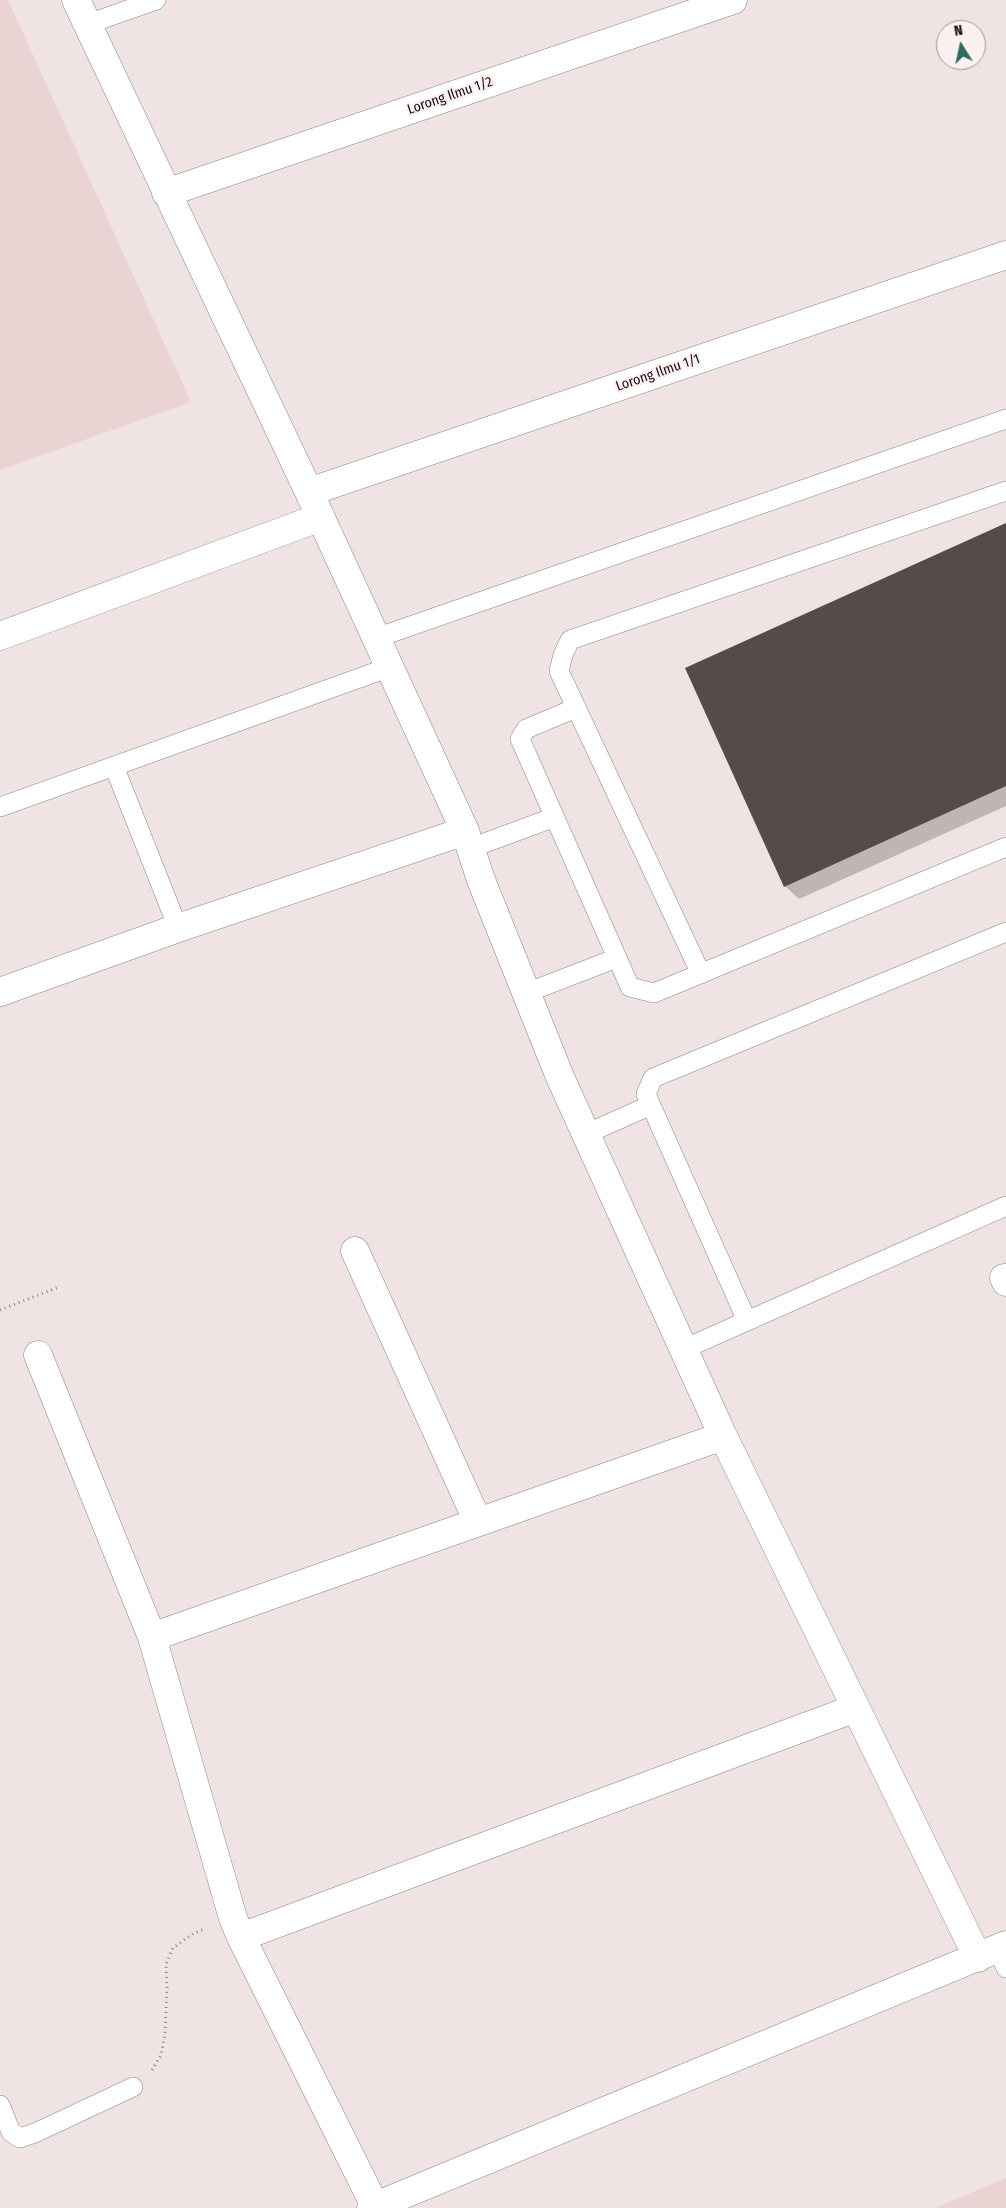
<!DOCTYPE html>
<style>
body{margin:0}
#map{position:relative;width:1006px;height:2208px;overflow:hidden;background:#f0e3e3;font-family:"Fira Sans Condensed",sans-serif}
canvas{display:block}
.north{position:absolute;left:936px;top:20px;width:50px;height:50px;box-sizing:border-box;background:#fdf0f0;border:1px solid #9f9696;border-radius:50%;rotate:350deg;font-size:14px;font-weight:700;line-height:20px;text-align:center;color:#130f0f}
.north::after{content:'';display:block;margin:auto;width:18px;height:22px;background:#296d5f;clip-path:polygon(50% 0,100% 100%,50% 72%,0 100%)}
</style>
<div id="map">
<canvas width="1006" height="2208"></canvas>
<div class="north">N</div>
</div>
<script>
const g = document.querySelector('canvas').getContext('2d');
g.lineJoin = 'round';
function paint(path, color) { g.fillStyle = color; g.fill(path, 'evenodd'); }
const toPath = rows => new Path2D(rows.map(r => 'M' + r).join(''));
function trace(path, color, width, dash) { g.strokeStyle = color; g.lineWidth = width; g.lineCap = dash ? 'butt' : 'round'; g.setLineDash(dash || []); g.stroke(path); }
function write(font, color, halo, rows, align = 'center') {
  g.font = font + ' "Fira Sans Condensed",sans-serif'; g.lineWidth = 5; g.setLineDash([]); g.textBaseline = 'middle'; g.strokeStyle = halo; g.fillStyle = color; for (const [text, x, y, turn = 0] of rows) {
    g.save(); g.translate(x, y); g.rotate((+turn || 0) * Math.PI / 180); g.textAlign = isNaN(turn) ? turn : align; if (halo) g.strokeText(text, 0, 0); g.fillText(text, 0, 0); g.restore();
  }
}
const built = toPath([
 [0,0,8,0,191,402,0,470],
 [1006,2178,1006,2208,935,2208]
]);
const shadow = toPath([
 [1006,525,1006,806,799,899,785,886]
]);
const building = toPath([
 [1006,523,1006,786,784,887,685,668]
]);
const path = toPath([
 [0,1310,59,1287],
 [152,2070,161,2055,165,2034,167,1987,166,1964,173,1948,194,1933,205,1929]
]);
const service = toPath([
 [88,24,156,0],
 [376,638,1006,419],
 [576,708,526,729,520,739,630,987,654,993,1006,847],
 [114,766,178,928],
 [0,807,390,667],
 [471,848,555,817],
 [701,974,559,671,563,655,570,640,1006,491],
 [526,993,617,958],
 [586,1134,651,1105],
 [747,1321,646,1094,653,1078,1006,932],
 [684,1349,1006,1206],
 [997,1949,1006,1968],
 [0,2105,11,2132,20,2138,35,2133,133,2087]
]);
const minor = toPath([
 [76,0,309,492,465,831,481,880,560,1077,723,1436,978,1958],
 [166,193,733,0],
 [309,492,1006,255],
 [0,636,321,517],
 [0,992,178,928,465,831],
 [355,1251,478,1522],
 [1004,1278,1006,1282],
 [38,1355,152,1637,233,1918,241,1937,375,2206],
 [152,1637,723,1436],
 [241,1937,856,1708],
 [371,2208,1006,1945]
]);
const streetNames = [
 ["Lorong Ilmu 1/2",450,96,-19],
 ["Lorong Ilmu 1/1",658,373,-19]
];
paint(built, '#e9d3d3');
paint(shadow, '#0003');
paint(building, '#564b4b');
trace(service, '#8d8181', 20);
trace(minor, '#8d8181', 29);
trace(path, '#8f8686', 3, [1, 4]);
trace(service, '#fff', 19);
trace(minor, '#fff', 28);
write('14px', '#130f0f', '#fdf0f0', streetNames);
</script>
